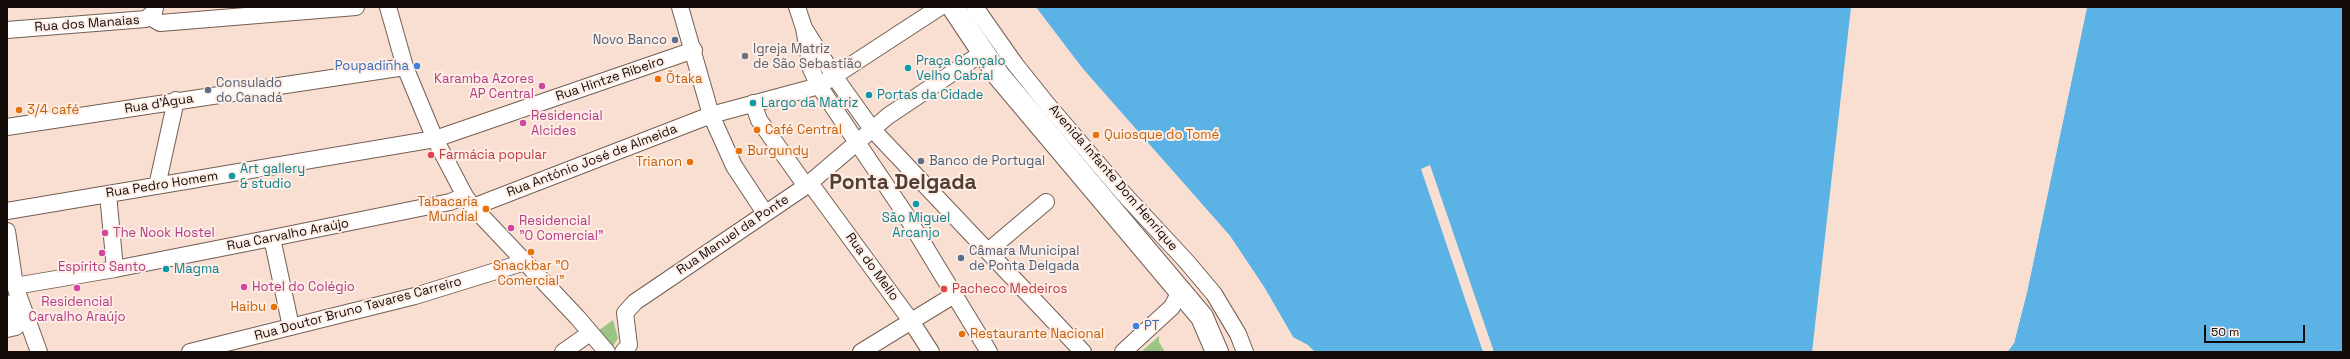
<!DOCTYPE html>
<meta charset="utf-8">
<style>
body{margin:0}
#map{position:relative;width:2350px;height:359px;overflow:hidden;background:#f8dfd1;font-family:"Space Grotesk",sans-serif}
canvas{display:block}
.frame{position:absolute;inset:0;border:8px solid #130b07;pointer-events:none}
.scale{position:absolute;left:2204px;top:325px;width:101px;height:18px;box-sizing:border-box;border:2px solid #130b07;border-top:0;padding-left:5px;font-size:12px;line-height:14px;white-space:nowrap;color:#130b07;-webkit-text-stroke:3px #feeee6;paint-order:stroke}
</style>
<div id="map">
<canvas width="2350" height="359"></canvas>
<div class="frame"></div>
<div class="scale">50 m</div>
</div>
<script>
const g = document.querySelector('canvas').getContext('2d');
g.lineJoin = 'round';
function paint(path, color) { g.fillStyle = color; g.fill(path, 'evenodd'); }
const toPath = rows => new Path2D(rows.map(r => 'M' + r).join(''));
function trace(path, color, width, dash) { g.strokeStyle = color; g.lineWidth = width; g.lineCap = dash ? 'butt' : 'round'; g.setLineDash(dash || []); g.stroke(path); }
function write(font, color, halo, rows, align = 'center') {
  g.font = font + ' "Space Grotesk",sans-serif'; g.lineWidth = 4; g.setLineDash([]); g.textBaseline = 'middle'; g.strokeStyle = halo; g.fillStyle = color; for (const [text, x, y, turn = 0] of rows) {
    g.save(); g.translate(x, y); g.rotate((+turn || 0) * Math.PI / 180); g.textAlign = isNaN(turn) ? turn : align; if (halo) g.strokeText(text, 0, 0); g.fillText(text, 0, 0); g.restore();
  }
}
const green = toPath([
 [613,320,618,338,612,348,598,331],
 [1159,336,1159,342,1165,352,1141,352]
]);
const water = toPath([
 [1036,7,1851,7,1812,352,1494,352,1430,165,1421,169,1483,352,1315,352,1308,345,1293,337,1264,287,1230,236,1083,69],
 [2087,7,2343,7,2343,352,2002,352,2008,351,2014,343,2027,292]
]);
const pier = toPath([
 [1034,7,1083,69,1230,236,1264,287,1293,337,1290,337,1262,288,1229,238,1082,70],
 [2085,7,2087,7,2027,292,2014,343,2008,351,2000,352,2007,349,2012,342,2025,292]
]);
const street = toPath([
 [388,7,405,67,435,139,465,196,473,207,577,317,607,352],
 [680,7,711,115,819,86,940,7],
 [797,7,804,28,811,69,819,86,904,212,989,352],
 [975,7,1015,64,1047,104,1123,193,1187,262,1214,294,1238,334,1245,352],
 [150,17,160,23,356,7],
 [804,28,834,76,872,129,1083,352],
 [7,30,146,19,154,12,155,8],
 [753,103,759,120,806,186],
 [7,127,405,67],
 [810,183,911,321,931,352],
 [157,186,176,100],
 [108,194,115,269],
 [473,207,711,115,734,166,765,213],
 [7,211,435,139,694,50],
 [7,231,15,286,39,352],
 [272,238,291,327],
 [988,251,1046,202],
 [15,286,115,269,272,238,450,202,465,196],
 [7,329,16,327,12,303],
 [190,352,415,296,525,262],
 [563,352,590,333],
 [623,352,629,345,625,313,635,302,806,186,888,116,982,53],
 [861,352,954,295],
 [1123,352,1172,307,1180,291]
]);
const secondary = toPath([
 [953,7,999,76,1202,317,1217,352]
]);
const markers = [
 [675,40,4,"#5c6f8a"],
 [745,56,4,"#6b7280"],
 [417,66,4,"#3f7fe0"],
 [908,68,4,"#0f9aa8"],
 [658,79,4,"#e8710a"],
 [542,86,4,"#d1479c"],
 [208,90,4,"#5c6f8a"],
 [869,95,4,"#0f9aa8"],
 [753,103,4,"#0f9aa8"],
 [19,110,4,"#e8710a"],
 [523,123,4,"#d1479c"],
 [757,130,4,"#e8710a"],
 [1096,135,4,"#e8710a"],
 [739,151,4,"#e8710a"],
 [431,155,4,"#e0444e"],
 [921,161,4,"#5c6f8a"],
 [690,162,4,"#e8710a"],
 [232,176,4,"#0f9aa8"],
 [916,204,4,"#0f9aa8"],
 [486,209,4,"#e8710a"],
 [511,228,4,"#d1479c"],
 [105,233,4,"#d1479c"],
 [531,252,4,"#e8710a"],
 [102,253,4,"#d1479c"],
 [961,258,4,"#5c6f8a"],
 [166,269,4,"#0f9aa8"],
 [244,287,4,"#d1479c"],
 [77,288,4,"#d1479c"],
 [944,289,4,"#e0444e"],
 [274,307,4,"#e8710a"],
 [1136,326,4,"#3f7fe0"],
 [962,334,4,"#e8710a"]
];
const streetNames = [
 ["Rua dos Manaias",87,24,-4],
 ["Rua Hintze Ribeiro",610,79,-19],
 ["Rua d'Água",159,104,-9],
 ["Rua António José de Almeida",592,161,-21],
 ["Avenida Infante Dom Henrique",1113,178,49],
 ["Rua Pedro Homem",162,185,-9],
 ["Rua Carvalho Araújo",288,235,-11],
 ["Rua Manuel da Ponte",733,235,-34],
 ["Rua do Mello",872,267,54],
 ["Rua Doutor Bruno Tavares Carreiro",358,309,-15]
];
const serviceNames = [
 ["Novo Banco",667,40,"right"],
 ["Consulado",216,83],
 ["do Canadá",216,98],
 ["Banco de Portugal",929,161],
 ["Câmara Municipal",969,251],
 ["de Ponta Delgada",969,266]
];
const worshipNames = [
 ["Igreja Matriz",753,49],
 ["de São Sebastião",753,64]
];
const cultureNames = [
 ["Praça Gonçalo",916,61],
 ["Velho Cabral",916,76],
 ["Portas da Cidade",877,95],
 ["Largo da Matriz",761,103],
 ["Art gallery",240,169],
 ["& studio",240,184],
 ["São Miguel",916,218,"center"],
 ["Arcanjo",916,233,"center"],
 ["Magma",174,269]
];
const shopNames = [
 ["Poupadinha",409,66],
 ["PT",1144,326,"left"]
];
const hotelNames = [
 ["Karamba Azores",534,79,"right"],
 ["AP Central",534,94,"right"],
 ["Residencial",531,116],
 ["Alcides",531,131],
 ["Residencial",519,221],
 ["\"O Comercial\"",519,236],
 ["The Nook Hostel",113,233],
 ["Espírito Santo",102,267,"center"],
 ["Hotel do Colégio",252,287],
 ["Residencial",77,302,"center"],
 ["Carvalho Araújo",77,317,"center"]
];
const foodNames = [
 ["Õtaka",666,79],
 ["3/4 café",27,110],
 ["Café Central",765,130],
 ["Quiosque do Tomé",1104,135],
 ["Burgundy",747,151],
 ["Trianon",682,162,"right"],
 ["Tabacaria",478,202,"right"],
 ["Mundial",478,217,"right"],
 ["Snackbar \"O",531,266,"center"],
 ["Comercial\"",531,281,"center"],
 ["Haibu",266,307,"right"],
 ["Restaurante Nacional",970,334]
];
const healthNames = [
 ["Farmácia popular",439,155],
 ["Pacheco Medeiros",952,289]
];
const townNames = [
 ["Ponta Delgada",903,183]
];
paint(green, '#9cc583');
paint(water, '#5bb2e5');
paint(pier, '#f8dfd1');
trace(street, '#745f53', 18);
trace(secondary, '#745f53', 24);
trace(street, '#fff', 16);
trace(secondary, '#fff', 22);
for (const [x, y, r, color] of markers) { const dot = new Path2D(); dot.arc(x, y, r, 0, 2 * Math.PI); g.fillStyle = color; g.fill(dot); trace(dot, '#feeee6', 1.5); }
write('13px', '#130b07', '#feeee6', streetNames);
write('13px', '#4e5e75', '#feeee6', serviceNames, 'left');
write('13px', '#5b616d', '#feeee6', worshipNames, 'left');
write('13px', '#0d838f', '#feeee6', cultureNames, 'left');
write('13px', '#366cbe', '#feeee6', shopNames, 'right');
write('13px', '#b23c85', '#feeee6', hotelNames, 'left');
write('13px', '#c56008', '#feeee6', foodNames, 'left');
write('13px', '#be3a42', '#feeee6', healthNames, 'left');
write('bold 21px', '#533f34', '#feeee6', townNames);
</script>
